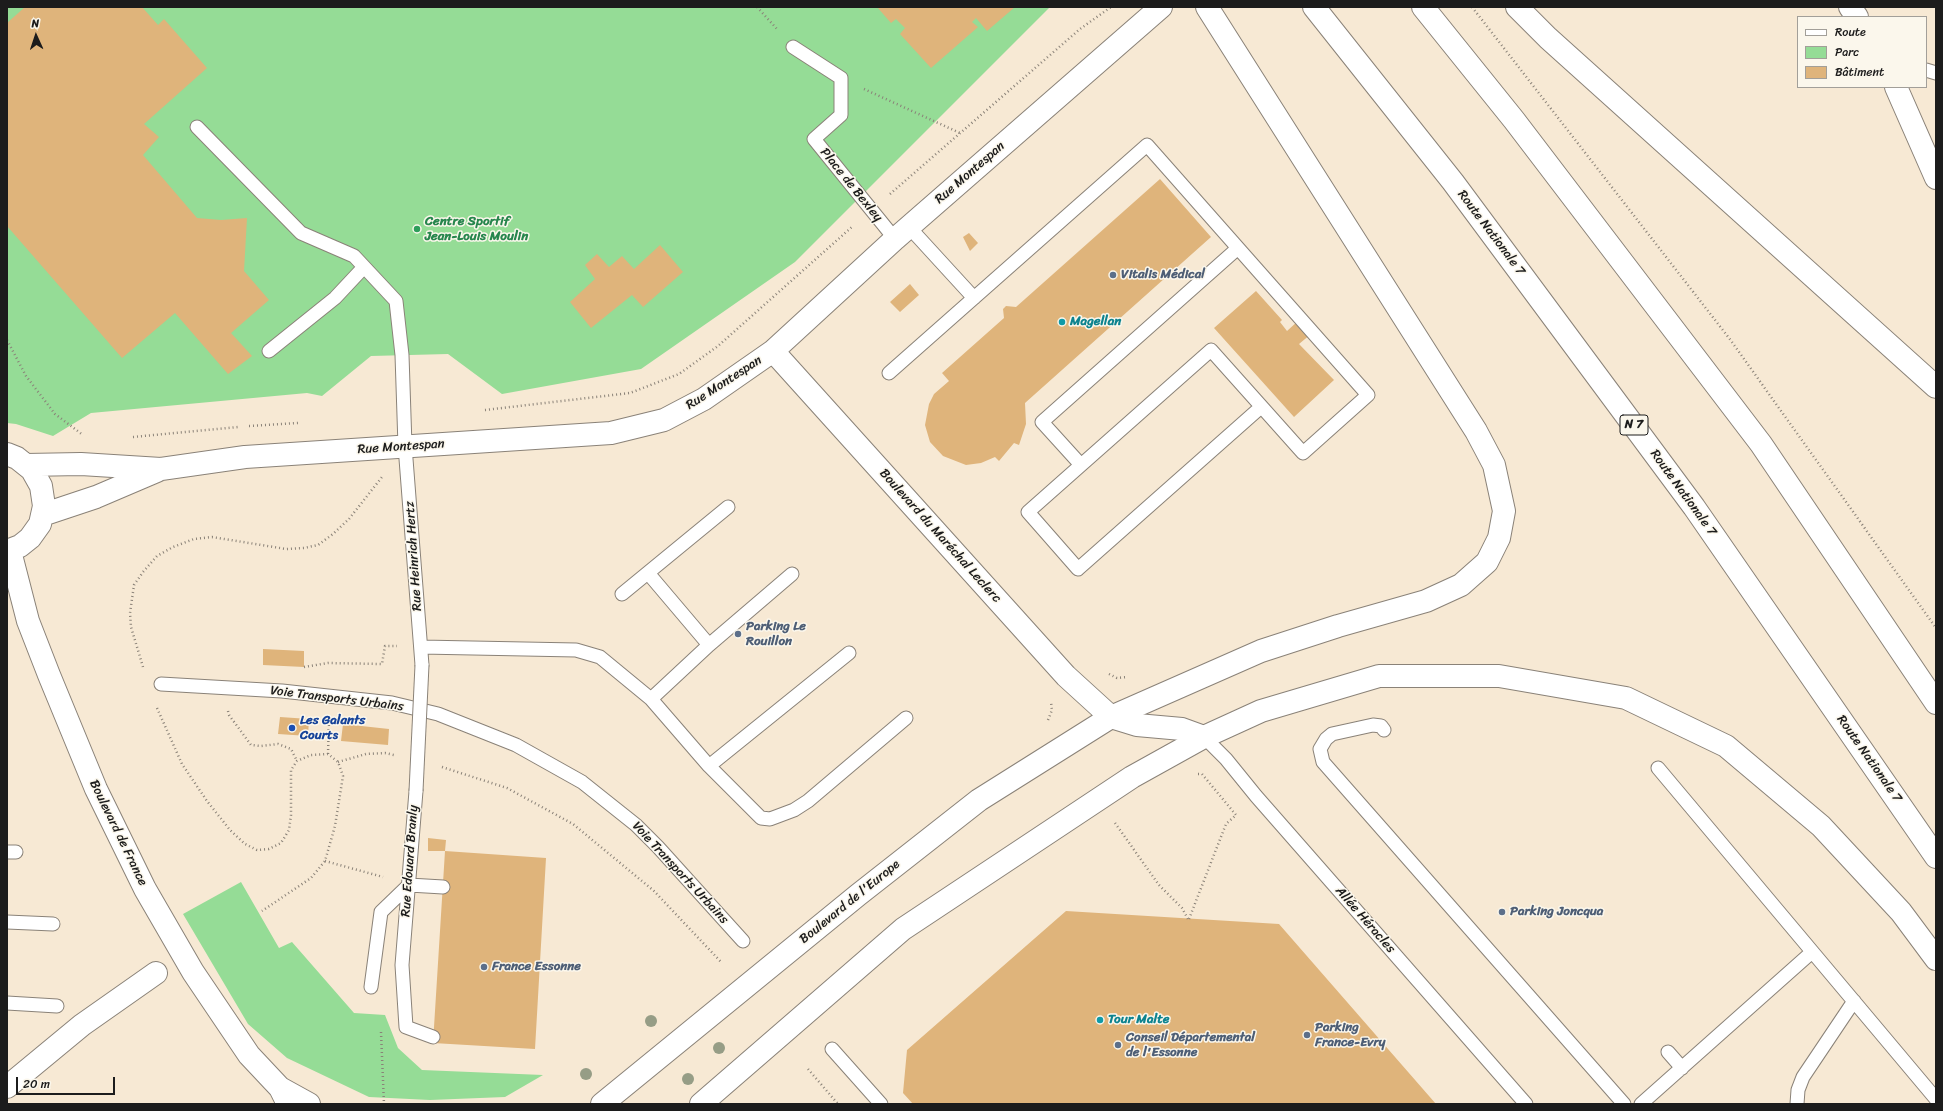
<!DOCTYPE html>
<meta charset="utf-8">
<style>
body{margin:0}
#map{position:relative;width:1943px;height:1111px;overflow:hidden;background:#f7e9d4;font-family:Sriracha,sans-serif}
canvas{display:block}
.frame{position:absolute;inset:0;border:8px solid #1c1c1c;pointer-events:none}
.legend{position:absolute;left:1797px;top:16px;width:130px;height:72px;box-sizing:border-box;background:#fbf7ec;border:1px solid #a29f99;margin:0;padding:5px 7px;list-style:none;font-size:12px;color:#1c1c1c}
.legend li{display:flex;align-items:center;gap:8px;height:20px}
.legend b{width:20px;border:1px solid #a29f99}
.north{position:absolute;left:16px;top:16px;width:40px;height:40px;-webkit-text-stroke:3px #fbf7ec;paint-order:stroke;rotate:357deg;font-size:11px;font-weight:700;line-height:16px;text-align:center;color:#1c1c1c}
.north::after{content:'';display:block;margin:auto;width:14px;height:18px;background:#1c1c1c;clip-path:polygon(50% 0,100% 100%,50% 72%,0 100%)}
.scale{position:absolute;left:16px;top:1077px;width:99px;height:18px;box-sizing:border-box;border:2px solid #1c1c1c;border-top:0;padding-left:5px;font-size:12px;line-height:14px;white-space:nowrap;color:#1c1c1c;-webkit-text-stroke:3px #fbf7ec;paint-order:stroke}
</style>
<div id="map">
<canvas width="1943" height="1111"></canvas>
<div class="frame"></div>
<ul class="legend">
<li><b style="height:5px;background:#fff"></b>Route</li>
<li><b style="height:11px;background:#95dc96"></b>Parc</li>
<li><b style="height:11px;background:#dfb47b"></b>Bâtiment</li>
</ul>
<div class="north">N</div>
<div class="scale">20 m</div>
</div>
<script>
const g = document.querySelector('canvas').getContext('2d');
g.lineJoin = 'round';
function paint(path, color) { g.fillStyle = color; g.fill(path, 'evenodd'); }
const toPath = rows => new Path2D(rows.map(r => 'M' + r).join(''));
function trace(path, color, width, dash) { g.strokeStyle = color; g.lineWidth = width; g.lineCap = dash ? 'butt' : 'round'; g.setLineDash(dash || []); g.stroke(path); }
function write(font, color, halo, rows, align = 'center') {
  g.font = font + ' Sriracha,sans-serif'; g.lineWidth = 3; g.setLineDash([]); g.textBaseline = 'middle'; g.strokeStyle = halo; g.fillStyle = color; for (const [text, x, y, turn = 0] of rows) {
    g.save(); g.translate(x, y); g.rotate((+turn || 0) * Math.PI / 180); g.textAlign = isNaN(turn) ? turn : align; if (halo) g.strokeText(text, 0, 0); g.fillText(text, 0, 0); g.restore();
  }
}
const green = toPath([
 [7,7,1050,7,795,262,641,369,502,394,448,354,371,356,322,396,307,393,91,413,53,436,16,424,7,423],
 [241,882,279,948,292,942,354,1013,385,1015,398,1048,422,1070,543,1075,505,1097,430,1100,369,1097,287,1058,248,1024,183,914]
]);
const building = toPath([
 [25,7,142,7,158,25,164,19,207,68,144,124,159,137,143,155,197,218,221,220,247,218,244,271,269,300,231,333,252,356,228,374,175,313,122,358,7,226,7,23],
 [877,7,1015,7,987,31,976,18,972,22,978,27,931,68,900,34,905,28,896,19,891,23],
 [1160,179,1211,237,1025,403,1026,424,1019,445,1014,443,999,461,995,457,981,463,966,465,943,456,930,442,925,425,929,404,934,394,949,381,942,373,1004,318,1003,309,1006,306,1016,307],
 [969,233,978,243,970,251,963,237],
 [660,245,683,272,643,307,632,295,591,328,570,302,595,279,585,265,597,254,609,267,622,256,634,269],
 [910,284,919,295,900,312,890,302],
 [1256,291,1282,320,1280,322,1287,331,1298,321,1311,334,1299,344,1334,380,1294,417,1214,328],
 [263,649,304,651,304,667,263,665],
 [280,717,309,719,308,736,278,734],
 [343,724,389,729,388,745,341,741],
 [428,838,446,840,445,851,428,851],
 [445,851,546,858,535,1049,433,1043],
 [1066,911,1279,924,1436,1104,913,1104,903,1093,907,1050]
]);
const path = toPath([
 [757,7,777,29],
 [1472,7,1729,338,1936,628],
 [864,89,960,133],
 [890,194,1080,29,1111,7],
 [7,340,26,376,55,414,83,435],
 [485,410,630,393,679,374,718,346,853,226],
 [249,426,298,423],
 [133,437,238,427],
 [143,667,131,627,130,613,134,585,143,572,157,556,173,547,194,539,212,537,286,549,304,548,318,545,333,534,349,519,382,477],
 [304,667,328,663,382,664,385,646,397,646],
 [1109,674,1117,678,1127,677],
 [157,708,182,764,207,801,230,830,245,844,257,850,269,849,281,843,289,830,291,815,291,770,297,761,311,755,328,754,338,762,343,776,335,826,325,861,311,878,262,911],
 [228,711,229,715,251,745,261,746,278,744,291,749,297,761],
 [1048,720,1052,710,1051,702],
 [328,754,329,720],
 [338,762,366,754,385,753,394,755],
 [442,767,507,788,573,824,654,891,722,963],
 [1198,774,1202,774,1236,815],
 [1115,823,1159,885,1182,908,1188,919],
 [325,861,383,877],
 [1189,919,1226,824,1236,815],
 [381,1032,384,1104],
 [808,1069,838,1104]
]);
const lane = toPath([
 [793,47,841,78,841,115,814,139,895,239],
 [1926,70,1936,73],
 [197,127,301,233,354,256,396,301,402,355,405,446,422,665],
 [909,227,974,298],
 [1238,248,1368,395,1303,453,1211,350,1028,512,1078,569,1261,407],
 [269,351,335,298,364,267],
 [889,373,1147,145,1238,248,1042,422,1081,465],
 [648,573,709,645],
 [622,594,728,507],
 [421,647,576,650,600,657,651,699,709,645,792,574],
 [161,684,282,691,392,703,438,714,516,745,582,782,636,825,658,847,743,941],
 [651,699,709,766,761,818,770,819,794,810,808,801,906,718],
 [1384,730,1381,726,1373,725,1332,734,1326,739,1320,749,1323,762,1624,1104],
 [1204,737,1226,759,1256,796,1526,1104],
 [709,766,849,653],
 [1658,768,1936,1099],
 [416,791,402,965,406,1027,433,1037],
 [7,852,16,852],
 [7,922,53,924],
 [371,987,381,912,409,885,443,887],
 [7,1003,57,1006],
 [832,1049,881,1104],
 [1668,1052,1682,1068],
 [1641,1104,1812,952],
 [1797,1104,1798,1090,1803,1077,1854,1001]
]);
const street = toPath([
 [1850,7,1857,17],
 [1896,87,1936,178],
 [773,351,1066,676,1111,717,1137,725,1182,729,1204,737],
 [7,454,17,458,32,470,41,486,44,506,40,524,30,538,20,546,7,551],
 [26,465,81,464,161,469,245,457,611,433,664,420,704,399,773,351,895,239,1161,7],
 [42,515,96,497,157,471],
 [10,551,28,621,49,675,96,789,145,889,193,972,249,1055,280,1088,288,1104],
 [7,1087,82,1025,156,973],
 [280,1088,309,1104]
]);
const secondary = toPath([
 [602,1104,858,895,979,800,1111,717],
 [701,1104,903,929,1132,777,1204,737]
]);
const primary = toPath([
 [1314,7,1453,182,1694,507,1936,857],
 [1423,7,1514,120,1761,444,1936,703],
 [1517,7,1548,38,1936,387],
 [1111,717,1261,651,1338,626,1426,601,1461,585,1487,562,1499,538,1504,511,1494,465,1476,431,1207,7],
 [1204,737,1261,711,1379,676,1499,676,1626,698,1726,746,1821,826,1901,912,1936,959]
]);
const laneBridge = toPath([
 [416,791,422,665]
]);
const trees = [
 [651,1021],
 [719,1048],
 [586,1074],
 [688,1079]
];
const markers = [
 [417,229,4,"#2e9e5b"],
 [1113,275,4,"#5c6f8a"],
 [1062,322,4,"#0f9aa8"],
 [738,634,4,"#5c6f8a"],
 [292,728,4,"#1a4fb4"],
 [1502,912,4,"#5c6f8a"],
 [484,967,4,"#5c6f8a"],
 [1100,1020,4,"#0f9aa8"],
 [1307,1035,4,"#5c6f8a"],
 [1118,1045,4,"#5c6f8a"]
];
const shields = [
 [1634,425,28]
];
const shieldNames = [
 ["N 7",1634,425]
];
const streetNames = [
 ["Rue Montespan",970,173,-41],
 ["Place de Bexley",851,185,51],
 ["Route Nationale 7",1491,233,53],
 ["Rue Montespan",724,383,-33],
 ["Rue Montespan",401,447,-4],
 ["Route Nationale 7",1683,493,54],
 ["Boulevard du Maréchal Leclerc",940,536,48],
 ["Rue Heinrich Hertz",414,556,-94],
 ["Voie Transports Urbains",337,699,7],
 ["Route Nationale 7",1869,759,55],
 ["Boulevard de France",118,833,64],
 ["Rue Edouard Branly",410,861,-86],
 ["Voie Transports Urbains",680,873,47],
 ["Boulevard de l'Europe",850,902,-39],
 ["Allée Héracles",1365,920,49]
];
const leisureNames = [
 ["Centre Sportif",425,222],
 ["Jean-Louis Moulin",425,237]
];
const serviceNames = [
 ["Vitalis Médical",1121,275],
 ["Parking Le",746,627],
 ["Rouillon",746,642],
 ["Parking Joncqua",1510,912],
 ["France Essonne",492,967],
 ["Parking",1315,1028],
 ["France-Evry",1315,1043],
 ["Conseil Départemental",1126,1038],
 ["de l'Essonne",1126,1053]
];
const cultureNames = [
 ["Magellan",1070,322],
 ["Tour Malte",1108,1020]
];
const transitNames = [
 ["Les Galants",300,721],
 ["Courts",300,736]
];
paint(green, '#95dc96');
paint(building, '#dfb47b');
trace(lane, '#8a8278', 15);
trace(street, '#8a8278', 24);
trace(secondary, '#8a8278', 24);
trace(primary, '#8a8278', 24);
trace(path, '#8a8278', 2.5, [1, 3]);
trace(lane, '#fff', 13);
trace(street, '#fff', 22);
trace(secondary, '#fff', 22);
trace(primary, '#fff', 22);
trace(laneBridge, '#8a8278', 15, []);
trace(laneBridge, '#fff', 13);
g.fillStyle = '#969d86';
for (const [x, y] of trees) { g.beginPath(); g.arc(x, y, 6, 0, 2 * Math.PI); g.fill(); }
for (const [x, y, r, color] of markers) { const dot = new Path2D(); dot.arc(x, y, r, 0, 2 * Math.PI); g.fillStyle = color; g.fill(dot); trace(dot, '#fbf7ec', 1.5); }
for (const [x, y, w] of shields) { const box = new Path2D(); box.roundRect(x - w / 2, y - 10, w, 20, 3); g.fillStyle = '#fbf7ec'; g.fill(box); trace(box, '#1c1c1c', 1); }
write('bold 12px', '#1c1c1c', null, shieldNames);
write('13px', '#1c1c1c', '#fbf7ec', streetNames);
write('bold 13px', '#27864d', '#fbf7ec', leisureNames, 'left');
write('bold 13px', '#4e5e75', '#fbf7ec', serviceNames, 'left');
write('bold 13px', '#0d838f', '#fbf7ec', cultureNames, 'left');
write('bold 13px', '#164399', '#fbf7ec', transitNames, 'left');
</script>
